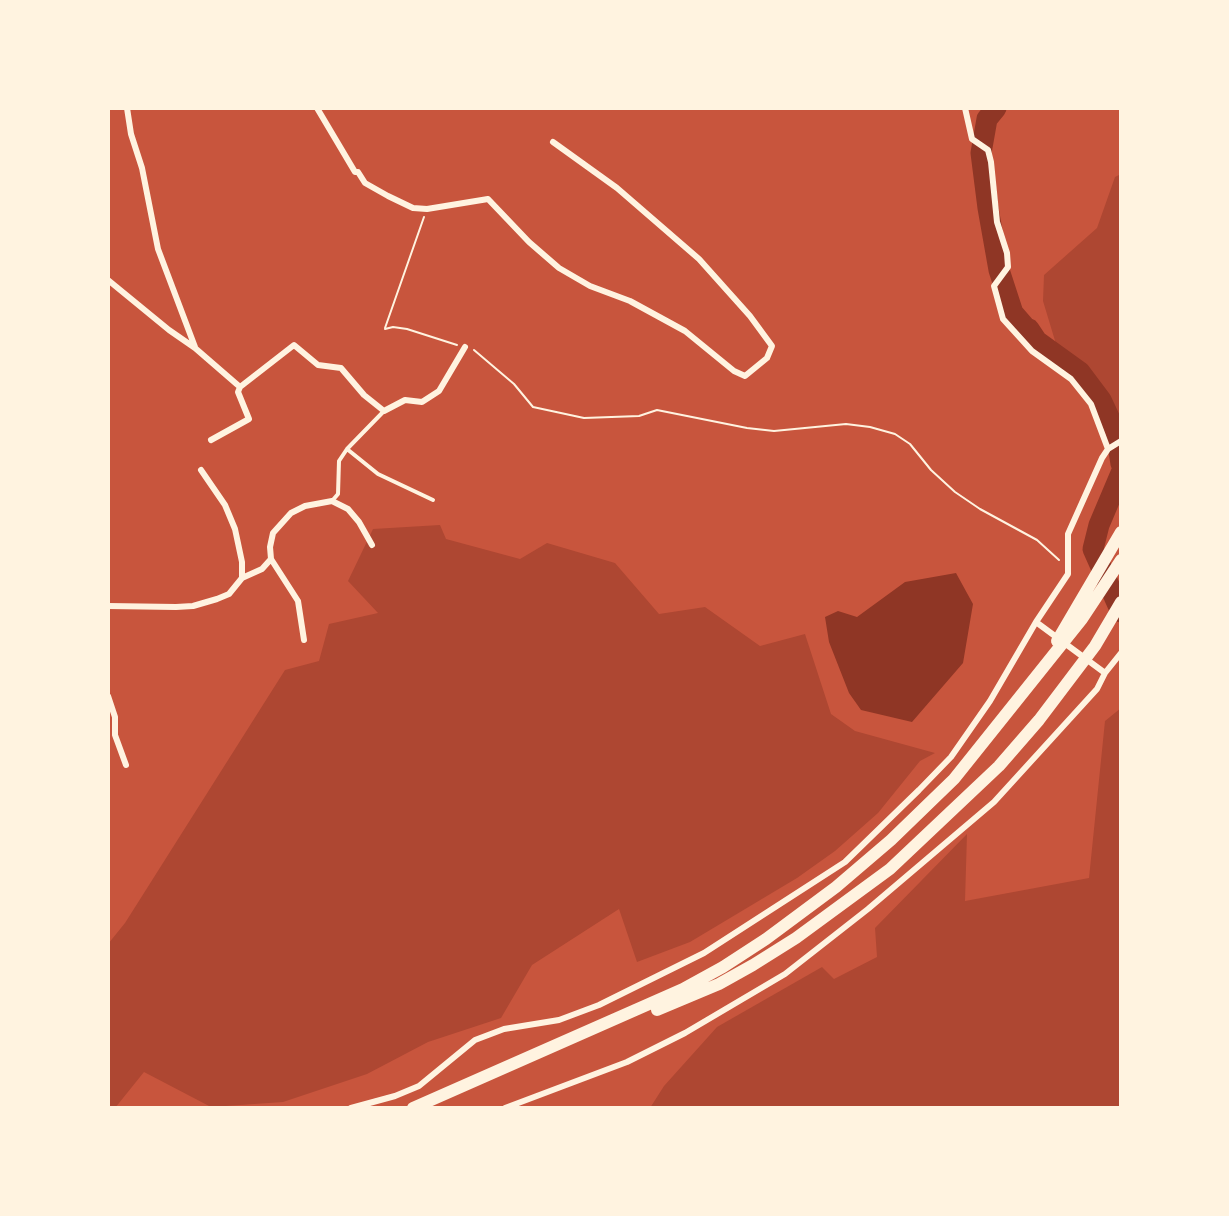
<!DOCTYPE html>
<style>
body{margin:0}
#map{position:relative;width:1229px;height:1216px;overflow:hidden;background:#c8553d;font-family:Manrope,sans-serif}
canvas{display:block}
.frame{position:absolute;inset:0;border:110px solid #fff3e0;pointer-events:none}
</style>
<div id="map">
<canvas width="1229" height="1216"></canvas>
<div class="frame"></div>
</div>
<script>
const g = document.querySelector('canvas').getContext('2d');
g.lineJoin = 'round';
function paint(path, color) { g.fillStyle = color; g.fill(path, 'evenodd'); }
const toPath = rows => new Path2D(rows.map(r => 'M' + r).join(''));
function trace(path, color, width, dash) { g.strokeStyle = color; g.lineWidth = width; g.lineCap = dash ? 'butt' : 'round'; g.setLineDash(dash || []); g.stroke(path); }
const green = toPath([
 [1121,174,1121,423,1112,404,1056,344,1043,301,1044,275,1097,228,1115,177],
 [440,525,446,539,520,559,547,543,615,563,659,614,705,607,760,646,805,634,831,714,855,731,935,753,920,761,878,813,835,851,797,878,690,942,637,962,619,909,532,965,501,1018,428,1042,367,1074,283,1102,211,1107,144,1072,115,1108,108,1108,108,944,125,923,285,670,319,661,329,624,378,613,348,581,373,529],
 [1121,708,1121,1108,650,1108,664,1086,717,1027,822,967,834,979,877,957,875,928,967,834,965,901,1089,878,1105,721]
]);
const water = toPath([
 [956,573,973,604,963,663,912,722,861,710,849,693,829,642,825,617,838,611,857,617,905,582]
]);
const river = toPath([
 [996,108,987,119,981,153,988,208,999,270,1013,313,1026,328,1029,329,1037,341,1080,372,1101,400,1116,432,1121,464],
 [1121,473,1099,525,1093,549,1121,612]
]);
const path = toPath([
 [385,328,424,217],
 [385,329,393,327,407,329,457,345],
 [474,350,514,384,533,407,584,418,639,416,657,410,747,428,774,431,846,424,870,427,895,434,910,444,931,470,955,492,980,509,1037,540,1059,560]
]);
const service = toPath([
 [347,449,378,474,433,500],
 [332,501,338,494,339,461,347,449,384,411]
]);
const minor = toPath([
 [127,108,131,134,142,168,158,249,195,347],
 [317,108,355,172,358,172,365,183,388,196,413,208,427,209,488,199,529,242,559,268,590,286,630,301,685,331,734,371,745,376,767,358,772,346,750,316,699,259,617,188,553,142],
 [965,108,972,139,988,150,991,162,997,222,1007,253,1008,267,994,286,1003,319,1032,351,1071,379,1091,404,1108,449],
 [108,280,169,330,195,348,240,387,294,345,318,365,341,368,364,395,384,411,405,400,422,402,439,391,465,347],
 [211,440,249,419,238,392,240,387],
 [201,470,225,505,235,529,242,562,242,578],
 [108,606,176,607,193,606,217,599,229,594,242,578,262,569,271,559],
 [1036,622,1105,673],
 [304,640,298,601,271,559,270,547,273,533,291,513,305,506,332,501,348,509,359,522,372,545],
 [108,696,115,717,115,735,126,765],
 [351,1108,395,1096,419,1086,475,1040,504,1029,559,1020,599,1005,704,953,845,862,919,790,951,757,990,701,1036,622,1068,574,1068,534,1102,458,1108,449,1121,441],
 [505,1108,627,1062,685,1033,785,974,868,909,994,802,1097,689,1105,673,1121,653]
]);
const motorway = toPath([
 [1057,641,1121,532],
 [657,1010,719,984,753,965,796,938,890,869,999,766,1039,720,1095,646,1121,602],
 [413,1108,683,989,723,967,766,939,836,887,891,840,954,779,1082,619,1121,560]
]);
paint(green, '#ae4732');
paint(water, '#8f3625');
trace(river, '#8f3625', 21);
trace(path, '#fff3e0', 2);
trace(service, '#fff3e0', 4);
trace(minor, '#fff3e0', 6);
trace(motorway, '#fff3e0', 12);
</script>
